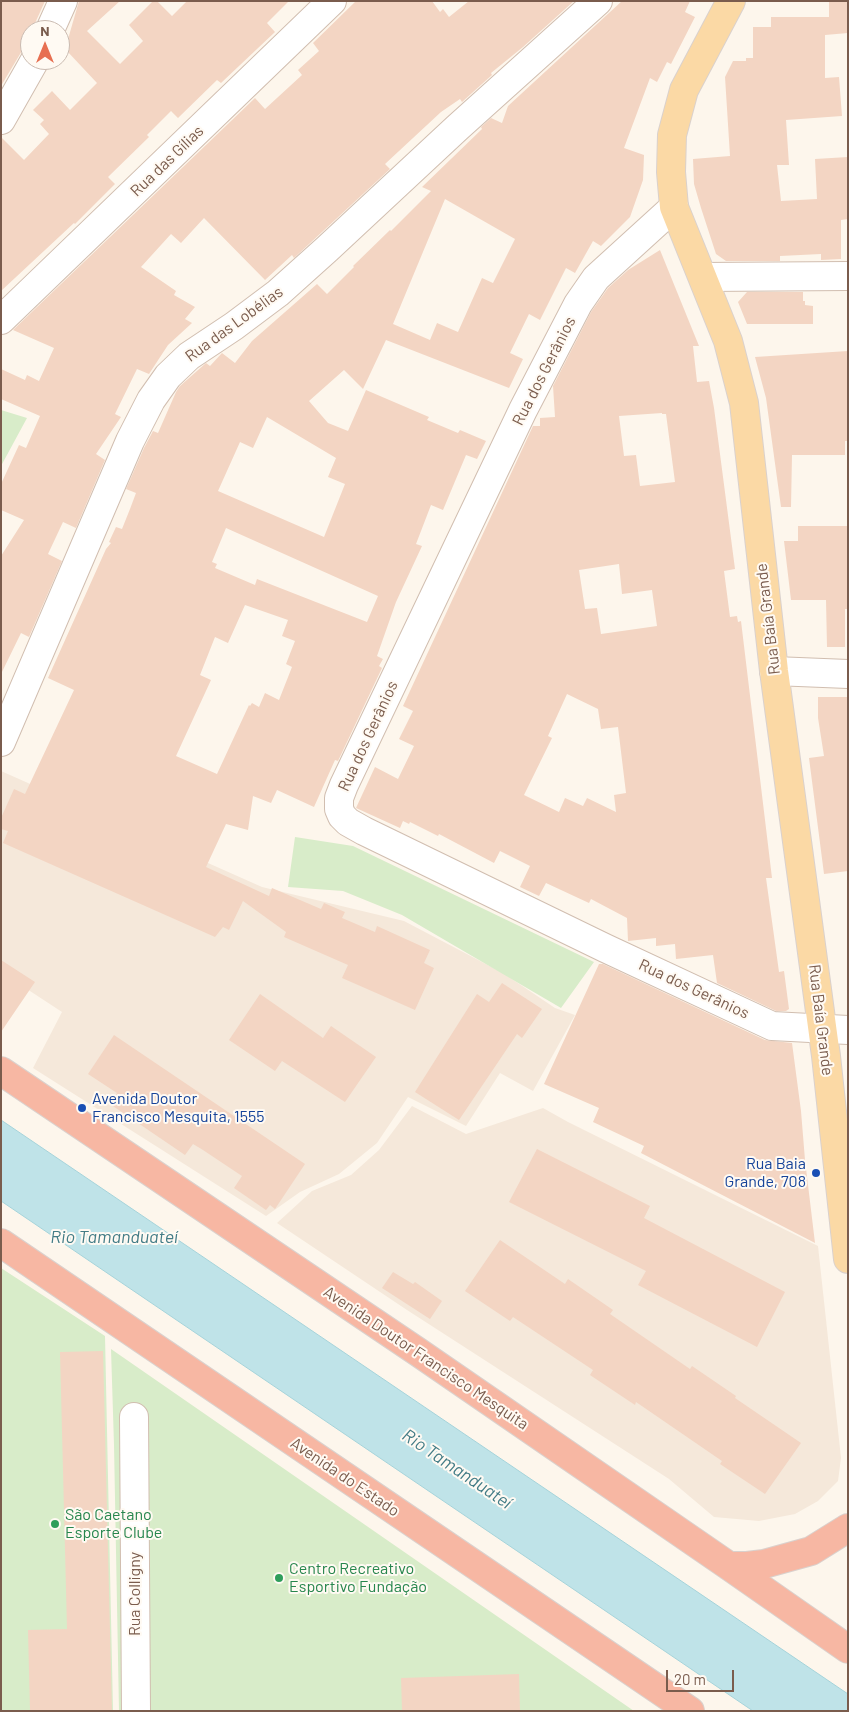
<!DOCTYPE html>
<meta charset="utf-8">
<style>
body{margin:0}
#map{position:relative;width:849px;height:1712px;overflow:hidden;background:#fdf6ec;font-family:Barlow,sans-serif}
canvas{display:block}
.frame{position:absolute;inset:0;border:2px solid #7a5c4d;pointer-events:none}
.north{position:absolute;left:20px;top:20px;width:50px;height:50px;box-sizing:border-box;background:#fffaf3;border:1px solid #cabbb1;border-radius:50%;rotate:0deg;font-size:14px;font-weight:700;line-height:20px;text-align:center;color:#7a5c4d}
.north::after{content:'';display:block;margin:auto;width:18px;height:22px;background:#e76f51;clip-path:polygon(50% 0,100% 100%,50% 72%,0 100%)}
.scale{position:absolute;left:666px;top:1670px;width:68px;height:22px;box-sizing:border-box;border:2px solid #7a5c4d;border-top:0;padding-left:6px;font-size:15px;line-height:18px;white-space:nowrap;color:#7a5c4d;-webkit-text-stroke:4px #fffaf3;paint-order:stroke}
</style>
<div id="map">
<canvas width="849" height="1712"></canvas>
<div class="frame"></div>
<div class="north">N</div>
<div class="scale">20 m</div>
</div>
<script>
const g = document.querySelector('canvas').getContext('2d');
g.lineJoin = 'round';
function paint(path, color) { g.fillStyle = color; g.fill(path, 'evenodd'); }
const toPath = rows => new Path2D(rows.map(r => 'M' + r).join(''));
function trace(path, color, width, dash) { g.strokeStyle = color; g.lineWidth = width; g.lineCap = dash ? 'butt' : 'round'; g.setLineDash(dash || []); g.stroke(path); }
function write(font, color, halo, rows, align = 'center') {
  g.font = font + ' Barlow,sans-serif'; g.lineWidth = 4; g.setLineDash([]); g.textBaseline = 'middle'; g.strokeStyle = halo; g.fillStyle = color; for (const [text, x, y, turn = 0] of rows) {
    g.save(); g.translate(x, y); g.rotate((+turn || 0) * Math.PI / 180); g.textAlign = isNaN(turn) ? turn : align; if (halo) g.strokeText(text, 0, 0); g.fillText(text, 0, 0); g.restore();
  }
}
const residential = toPath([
 [1,771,262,887,404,921,503,973,555,1008,575,1015,533,1091,500,1073,466,1126,408,1097,377,1143,339,1174,300,1192,266,1216,33,1068,62,1012,1,972],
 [412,1106,466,1134,543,1108,568,1122,818,1246,841,1458,838,1481,818,1501,795,1514,759,1521,714,1517,669,1479,407,1310,277,1223,312,1191,351,1175,379,1150]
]);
const green = toPath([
 [1,410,27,418,1,466],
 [295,837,353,846,594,962,561,1008,402,915,343,891,288,887],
 [1,1268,105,1336,113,1711,1,1711],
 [111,1349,634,1711,119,1711,114,1445]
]);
const water = toPath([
 [1,1120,848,1694,848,1711,753,1711,1,1201,1,1120]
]);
const building = toPath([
 [1,1,45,1,32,30,30,30,30,35,26,44,1,86],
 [79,1,120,1,87,31,120,64,143,41,129,25,153,1,157,1,172,16,187,1,289,1,267,23,275,32,221,83,217,80,178,118,171,111,147,135,149,137,108,177,115,184,75,224,74,223,1,291,1,137,24,160,49,134,40,124,44,120,33,110,52,91,70,110,97,83,67,51,64,53],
 [356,1,432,1,440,12,443,9,449,17,469,1,574,1,523,47,491,73,492,75,462,102,460,99,441,112,385,164,390,169,294,258,292,255,265,280,204,218,181,243,171,234,141,267,176,291,174,295,195,307,185,319,192,323,168,345,149,374,137,369,115,414,121,417,96,454,105,460,76,528,63,522,48,554,62,561,29,637,21,633,1,674,1,556,24,520,1,510,1,484,19,445,26,448,40,416,1,399,1,369,25,380,27,375,39,381,54,348,13,330,255,98,265,109,302,75,298,70,319,51,313,43],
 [622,1,690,1,685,12,695,17,671,64,667,62,657,82,650,78,624,148,644,155,643,180,630,217,601,246,593,241,575,273,566,268,540,320,529,314,510,353,523,359,509,388,386,340,363,389,344,370,309,401,328,423,348,431,366,390,429,417,427,420,458,433,460,430,486,441,477,459,466,455,443,510,431,505,416,544,422,546,396,602,377,656,383,659,379,666,382,668,338,761,335,760,314,807,277,790,271,803,253,796,248,830,226,824,206,867,269,896,272,888,321,909,324,903,345,912,342,918,375,932,377,926,430,950,424,963,434,968,415,1010,342,978,348,965,284,937,286,932,243,901,229,930,223,927,215,937,3,843,8,831,1,829,1,818,14,789,25,794,74,690,48,678,106,549,111,543,109,542,116,527,122,529,130,509,136,493,126,489,144,448,153,431,158,433,176,392,180,386,206,363,210,366,222,353,235,363,252,341,317,284,327,294,354,267,353,266,390,230,391,231,431,191,422,187,482,129,481,127,491,118,502,123,508,106],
 [445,199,515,239,493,283,482,278,458,332,437,323,430,340,393,324],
 [267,417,336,458,328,477,345,484,324,537,218,491,240,442,253,448],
 [226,528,378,596,367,622,257,579,255,585,215,568,217,564,212,562],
 [245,605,288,620,282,636,295,641,286,664,292,667,279,700,265,693,259,707,252,703,250,706,249,705,217,774,176,756,211,680,200,675,215,637,228,643],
 [829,1,848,1,848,33,825,35,825,78,839,77,842,116,786,120,789,165,777,165,781,201,817,199,815,159,848,157,848,219,841,220,841,259,821,260,821,254,780,256,780,261,726,261,716,254,701,208,694,184,693,159,730,156,725,77,733,61,746,61,746,58,753,58,753,27,771,27,771,17,829,17],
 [660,250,699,346,693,346,697,382,709,381,714,408,735,569,724,571,730,617,737,616,738,622,741,621,772,878,766,878,779,972,784,971,789,1009,786,1011,776,1011,717,983,713,955,676,959,675,944,656,946,656,938,628,941,627,918,591,899,589,903,546,883,539,896,520,887,530,866,500,851,494,863,439,834,438,836,410,822,409,824,403,821,400,828,356,808,375,767,398,779,414,746,399,739,413,711,403,706,533,426,540,426,540,418,555,417,553,386,591,312,608,288,628,270],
 [662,413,662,414,666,414,675,482,640,486,636,455,624,456,619,416],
 [619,564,622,594,652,590,657,626,601,634,597,608,585,609,579,570],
 [567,694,598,709,601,729,618,727,626,793,614,795,616,812,587,798,583,806,565,798,559,812,524,795,552,738,548,736],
 [747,292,803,292,803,301,805,301,805,305,813,306,813,324,747,324,738,302],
 [848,351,848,441,845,441,845,455,792,455,791,507,781,507,766,398,755,357],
 [798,526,848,526,848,609,845,609,845,647,827,647,826,600,791,600,784,541,798,541],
 [818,697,848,697,848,871,824,874,809,758,824,756,818,718],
 [1,960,35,982,1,1032],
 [599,964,603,964,765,1040,792,1043,801,1111,805,1160,815,1243,641,1153,644,1146,593,1122,599,1108,544,1084],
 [502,983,542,1009,522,1038,517,1034,459,1120,415,1092,477,994,489,1002],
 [260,994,323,1038,331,1026,376,1057,345,1102,282,1061,275,1071,229,1040],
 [114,1035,305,1164,275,1209,270,1205,266,1210,234,1188,242,1176,203,1150,193,1144,185,1155,110,1104,117,1093,88,1074],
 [537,1149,650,1206,644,1218,785,1292,757,1347,638,1285,646,1271,509,1202],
 [500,1240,565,1284,568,1279,613,1310,610,1314,690,1369,692,1366,736,1396,735,1398,801,1443,765,1494,720,1464,722,1461,636,1402,635,1405,590,1375,593,1370,513,1317,510,1321,465,1291],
 [393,1272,413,1284,415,1282,442,1301,430,1319,382,1288],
 [103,1351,112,1711,30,1711,28,1630,67,1629,60,1352],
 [519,1674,520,1711,402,1711,401,1678]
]);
const minor = toPath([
 [50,30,63,1],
 [1,120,35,60],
 [674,207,596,278,578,304,523,410,344,785,339,798,339,809,342,816,348,822,364,831,605,948,772,1026,848,1030],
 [703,277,848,276],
 [1,320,332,1],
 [774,671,848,674],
 [1,742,130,441,151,400,168,376,189,356,234,326,278,293,327,249,457,128,598,1],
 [134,1417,136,1711]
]);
const major = toPath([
 [731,1,684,90,672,135,671,172,674,207,728,341,744,403,774,671,826,1056,848,1259]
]);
const highway = toPath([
 [1,1071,418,1352,729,1566,848,1649],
 [1,1243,690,1711],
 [729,1566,747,1566,764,1564,811,1551,848,1528]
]);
const markers = [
 [82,1108,5,"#1a4fb4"],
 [816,1173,5,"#1a4fb4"],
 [55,1524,5,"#2e9e5b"],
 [279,1578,5,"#2e9e5b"]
];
const streetNames = [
 ["Rua das Gílias",167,161,-44],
 ["Rua das Lobélias",234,324,-36],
 ["Rua dos Gerânios",544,371,-63],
 ["Rua Baía Grande",768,619,-97],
 ["Rua dos Gerânios",368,736,-65],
 ["Rua dos Gerânios",694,989,25],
 ["Rua Baía Grande",821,1020,83],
 ["Avenida Doutor Francisco Mesquita",426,1358,34],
 ["Avenida do Estado",345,1477,34],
 ["Rua Colligny",135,1594,-90]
];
const transitNames = [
 ["Avenida Doutor",92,1099],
 ["Francisco Mesquita, 1555",92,1117],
 ["Rua Baia",806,1164,"right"],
 ["Grande, 708",806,1182,"right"]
];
const leisureNames = [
 ["São Caetano",65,1515],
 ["Esporte Clube",65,1533],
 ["Centro Recreativo",289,1569],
 ["Esportivo Fundação",289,1587]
];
const waterNames = [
 ["Rio Tamanduateí",114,1237],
 ["Rio Tamanduateí",457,1469,34]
];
paint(residential, '#f5e8da');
paint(green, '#d8ecc9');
paint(water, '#bfe3e8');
trace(water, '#a5d3da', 1);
paint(building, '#f3d5c3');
trace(minor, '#d1beb0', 30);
trace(major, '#dad1cd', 30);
trace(highway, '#dad1cd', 30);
trace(minor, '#fff', 28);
trace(major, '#fbd9a5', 28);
trace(highway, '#f7b7a3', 28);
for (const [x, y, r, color] of markers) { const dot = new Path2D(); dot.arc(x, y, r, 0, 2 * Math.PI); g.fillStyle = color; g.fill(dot); trace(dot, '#fffaf3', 2); }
write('16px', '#7a5c4d', '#fffaf3', streetNames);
write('16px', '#164399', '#fffaf3', transitNames, 'left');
write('16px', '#27864d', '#fffaf3', leisureNames, 'left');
write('italic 18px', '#437c86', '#fffaf3', waterNames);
</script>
